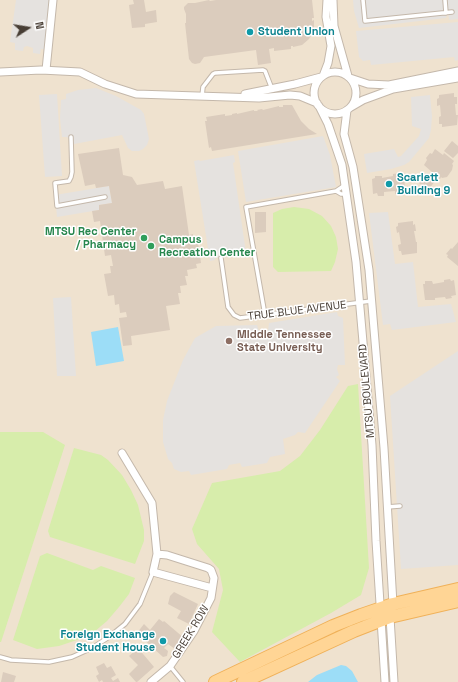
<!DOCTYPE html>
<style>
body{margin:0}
#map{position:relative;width:458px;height:682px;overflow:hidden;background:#f5efe6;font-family:"Space Grotesk",sans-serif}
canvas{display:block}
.north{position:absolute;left:8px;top:8px;width:40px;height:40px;-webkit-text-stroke:3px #fff;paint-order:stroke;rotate:78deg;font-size:11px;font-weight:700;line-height:16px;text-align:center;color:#483e35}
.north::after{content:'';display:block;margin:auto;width:14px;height:18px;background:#483e35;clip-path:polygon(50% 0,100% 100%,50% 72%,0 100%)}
</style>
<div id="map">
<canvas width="458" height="682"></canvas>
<div class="north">N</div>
</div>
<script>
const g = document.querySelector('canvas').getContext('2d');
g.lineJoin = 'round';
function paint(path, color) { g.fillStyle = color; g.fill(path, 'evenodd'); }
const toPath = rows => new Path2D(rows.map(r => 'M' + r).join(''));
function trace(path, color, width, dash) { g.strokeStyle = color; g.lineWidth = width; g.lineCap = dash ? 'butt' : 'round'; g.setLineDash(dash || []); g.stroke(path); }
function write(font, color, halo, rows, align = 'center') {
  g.font = font + ' "Space Grotesk",sans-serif'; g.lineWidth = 3; g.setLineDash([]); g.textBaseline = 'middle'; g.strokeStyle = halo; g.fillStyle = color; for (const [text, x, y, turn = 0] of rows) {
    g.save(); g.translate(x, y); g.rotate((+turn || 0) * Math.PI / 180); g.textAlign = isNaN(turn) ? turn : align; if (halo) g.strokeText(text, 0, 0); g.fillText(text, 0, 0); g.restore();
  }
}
const education = toPath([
 [0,0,458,0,458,682,0,682]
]);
const green = toPath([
 [294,207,309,209,322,216,331,226,336,237,338,249,335,262,331,271,278,272,273,267,273,213,282,209],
 [358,384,369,568,361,595,331,613,240,662,212,632,223,590,219,569,197,544,192,529,212,483,280,471,300,456,320,430,348,386],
 [0,432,43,432,65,445,1,642,0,642],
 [74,448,101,455,108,460,122,475,131,490,138,505,144,530,144,541,135,564,50,537,48,531],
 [47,553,93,570,101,566,135,578,129,594,119,607,107,621,94,632,77,640,59,646,37,649,13,640,40,556]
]);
const parking = toPath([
 [16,0,50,0,46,50,41,49,40,54,33,53,33,48,27,46,24,47,23,51,15,50,15,43,10,42],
 [353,0,458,0,458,19,449,20,448,10,446,18,359,28,354,11],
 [458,22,458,60,455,61,454,57,371,65,370,60,363,61,359,57,356,31],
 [96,88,116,96,141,110,144,114,149,139,147,145,143,149,139,151,132,151,128,148,122,135,74,144,67,137,62,137,60,118,61,100,66,99,66,94,78,90],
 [57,94,62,176,45,177,39,95],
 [430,95,432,116,431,130,429,138,409,162,404,165,391,169,367,173,364,154,394,149,398,157,401,156,419,136,421,129,412,126,411,97],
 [323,136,330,155,336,187,246,202,238,151],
 [234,155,235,162,233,163,246,253,215,258,215,260,210,261,194,161,199,160,200,161],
 [109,186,112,203,99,205,99,210,57,217,55,195],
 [388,212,395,264,413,262,418,307,451,304,456,322,392,330,390,324,383,325,369,213],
 [71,297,76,376,57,376,53,298],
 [337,312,338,316,343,318,345,365,338,365,337,369,339,375,336,377,340,381,305,433,298,432,295,435,283,439,285,454,270,457,267,463,242,467,240,463,229,465,227,469,191,475,189,471,181,472,174,469,172,463,168,459,163,442,163,420,167,401,183,360,195,338,216,326,257,325,259,331,268,331,269,323],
 [458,351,458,565,401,569,390,396]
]);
const water = toPath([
 [118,327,124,361,96,366,91,332],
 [341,665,346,666,352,671,358,682,308,682,317,675]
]);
const building = toPath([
 [133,0,144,0,146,12,156,10,157,22,145,24,145,27,132,28,129,5,134,4],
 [209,0,210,1,216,0,312,0,314,18,312,18,312,21,314,20,314,30,309,39,302,45,293,47,293,46,291,46,291,49,274,51,274,48,269,49,271,63,258,65,256,50,204,57,200,63,195,64,192,63,189,59,185,23,186,23,186,14,184,9,184,7,188,3,195,3],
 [454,93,454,97,457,97,457,104,455,104,456,115,458,115,457,125,442,127,442,124,439,124,439,117,441,116,440,105,437,106,437,99,439,98,439,95],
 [283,105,292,105,301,121,309,129,317,134,212,151,211,147,209,148,205,121,207,121,206,117,225,114,225,116,232,115,232,114,237,113,237,114,254,110,254,111,258,111,257,110,262,109,263,110,279,106,279,107,283,107],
 [452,141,458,146,458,153,453,158,444,151],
 [119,148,123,175,132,177,137,185,163,181,165,189,182,186,189,235,193,234,193,237,197,236,201,263,196,264,197,268,187,270,188,276,185,276,187,285,180,286,181,293,178,293,180,304,166,306,170,330,131,336,132,345,123,346,119,318,127,317,126,312,120,313,119,304,115,305,114,295,108,296,104,274,111,273,110,266,113,266,111,255,105,256,100,221,94,222,92,211,99,210,99,205,112,203,109,186,96,188,95,184,85,186,78,154],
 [435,149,443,155,444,153,454,161,452,164,453,165,452,170,447,177,442,178,441,177,440,179,424,165,427,160,426,158,430,153,432,154],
 [400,173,400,175,404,175,405,190,402,190,402,193,395,194,395,191,384,192,384,196,378,196,377,193,373,194,372,179,375,178,375,176,382,176,382,178,393,176,393,174],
 [427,173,436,180,428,190,419,183],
 [255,212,266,212,266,232,255,233],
 [413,221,413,225,415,224,416,231,414,231,416,242,417,242,417,253,402,255,401,251,399,251,398,245,401,244,399,232,397,233,396,227,398,226,398,223],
 [458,242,458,266,447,257,448,255,446,254,451,248,452,249],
 [450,279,451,281,454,280,456,295,451,296,452,298,446,299,445,297,435,298,435,300,425,300,423,284,425,284,425,281,432,281,433,284,444,282,444,280],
 [174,592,198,604,189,624,177,618,181,611,168,604,170,596],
 [159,619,163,622,164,621,184,638,175,649,168,644,164,648,168,651,167,656,163,657,137,633,144,624,150,630],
 [138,648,154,667,137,682,136,682,129,674,138,665,129,656],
 [104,663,107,668,111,666,116,675,111,678,113,681,118,678,120,682,103,682,102,680,99,682,96,676,99,674,96,667],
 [3,672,16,676,14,682,1,682]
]);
const lane = toPath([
 [363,0,365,21,452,12],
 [445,0,446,13],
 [202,96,203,87,213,74,215,73,263,70,265,71,272,89],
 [71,137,72,172,71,177,69,181,55,183,57,206,105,197],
 [345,185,336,191,341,194,347,194],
 [221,258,228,307,234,315,240,318,371,301],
 [265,315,246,207,336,191],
 [387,507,400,506],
 [0,657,11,660,49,662,72,657,92,648,109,637,125,624,140,604,153,572],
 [170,666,183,682]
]);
const street = toPath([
 [333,0,334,26,348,76],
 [46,70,53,0],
 '314 93a21 21 0 1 1 42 0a21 21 0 1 1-42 0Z',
 [0,72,41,70,80,72,105,84,136,94,259,98,290,95,300,96,317,103],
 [323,76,328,63,331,46,326,17,327,0],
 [350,78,368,84,389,85,458,71],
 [245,94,295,84,321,77],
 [319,106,328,124,342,165,356,262,372,445,376,541,385,682],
 [351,107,363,100,393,89,458,78],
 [347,110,344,134,353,167,369,270,384,448,393,604,390,617,394,682],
 [122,453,152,503,157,554],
 [151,682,170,666,194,631,211,598,214,578,211,570,208,568,167,555,157,554,153,572,212,588]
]);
const primary = toPath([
 [215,682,333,626,361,615,393,604,458,589],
 [243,682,354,631,390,617,458,601]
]);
const markers = [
 [250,32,4,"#0f9aa8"],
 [389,184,4,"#0f9aa8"],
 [144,238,4,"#2e9e5b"],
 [151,246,4,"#2e9e5b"],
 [229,341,4,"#8d6e63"],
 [163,641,4,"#0f9aa8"]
];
const cultureNames = [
 ["Student Union",258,32],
 ["Scarlett",397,178],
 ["Building 9",397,191],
 ["Foreign Exchange",155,635,"right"],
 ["Student House",155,648,"right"]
];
const leisureNames = [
 ["MTSU Rec Center",136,232],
 ["/ Pharmacy",136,245],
 ["Campus",159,240,"left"],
 ["Recreation Center",159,253,"left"]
];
const streetNames = [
 ["TRUE BLUE AVENUE",297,311,-7],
 ["MTSU BOULEVARD",367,391,-95],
 ["GREEK ROW",191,632,-59]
];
const educationNames = [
 ["Middle Tennessee",237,335],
 ["State University",237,348]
];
paint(education, '#efe2cf');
paint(green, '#d7edab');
paint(parking, '#e5e2df');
paint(water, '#9cddf7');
paint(building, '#dbccbd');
trace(lane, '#c4b8ab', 5.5);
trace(street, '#c4b8ab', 9);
trace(primary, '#f0b159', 14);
trace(lane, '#fff', 3.5);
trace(street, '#fff', 7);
trace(primary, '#ffd595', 12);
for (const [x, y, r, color] of markers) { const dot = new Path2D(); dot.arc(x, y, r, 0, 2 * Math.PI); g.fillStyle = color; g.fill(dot); trace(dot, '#fff', 1.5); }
write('bold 11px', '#0d838f', '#fff', cultureNames, 'left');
write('bold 11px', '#27864d', '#fff', leisureNames, 'right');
write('11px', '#483e35', '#fff', streetNames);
write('bold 11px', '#785e54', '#fff', educationNames, 'left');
</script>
